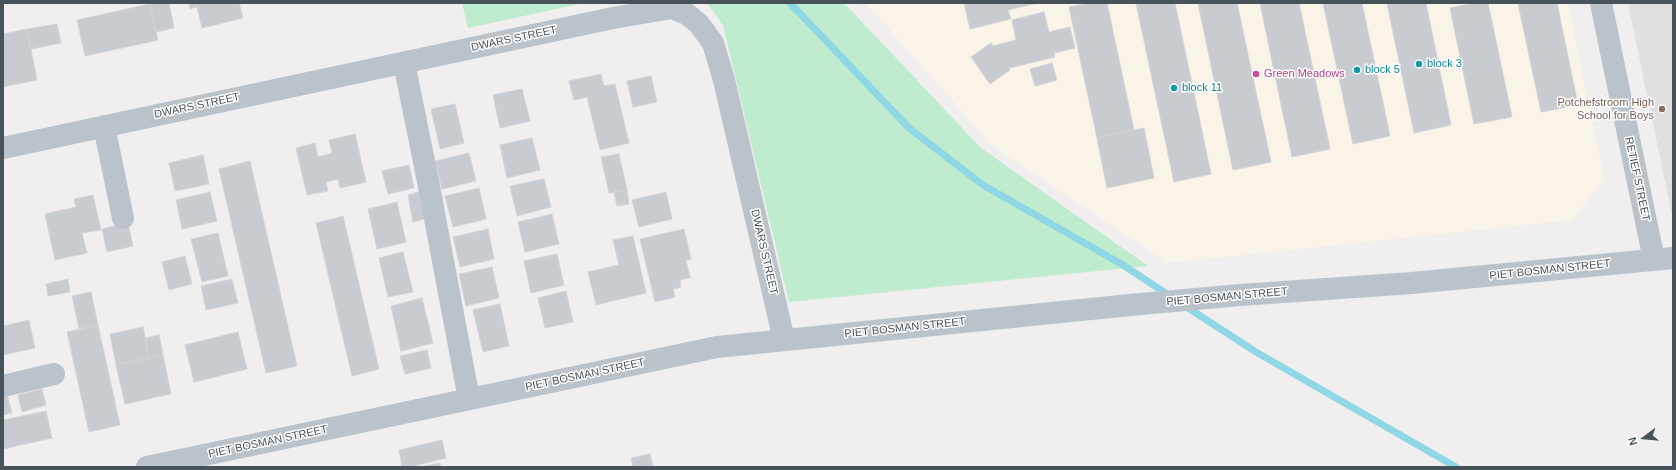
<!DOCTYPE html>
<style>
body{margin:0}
#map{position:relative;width:1676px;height:470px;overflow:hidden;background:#f0eeee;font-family:Arial,sans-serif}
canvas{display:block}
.frame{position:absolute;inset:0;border:4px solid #47525a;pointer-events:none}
.north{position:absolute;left:1624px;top:418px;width:40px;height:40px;-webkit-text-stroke:3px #fff;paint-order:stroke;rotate:254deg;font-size:11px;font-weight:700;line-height:16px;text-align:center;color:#47525a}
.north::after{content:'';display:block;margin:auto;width:14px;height:18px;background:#47525a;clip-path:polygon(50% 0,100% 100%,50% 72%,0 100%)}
</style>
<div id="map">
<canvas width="1676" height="470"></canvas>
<div class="frame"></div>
<div class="north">N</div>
</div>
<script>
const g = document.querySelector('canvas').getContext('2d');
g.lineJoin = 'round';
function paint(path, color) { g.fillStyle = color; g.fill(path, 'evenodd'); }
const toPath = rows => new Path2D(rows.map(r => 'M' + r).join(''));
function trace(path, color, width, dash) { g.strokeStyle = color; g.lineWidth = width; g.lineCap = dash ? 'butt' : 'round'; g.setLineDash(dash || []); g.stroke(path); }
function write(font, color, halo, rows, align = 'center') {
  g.font = font + ' Arial,sans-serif'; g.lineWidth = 3; g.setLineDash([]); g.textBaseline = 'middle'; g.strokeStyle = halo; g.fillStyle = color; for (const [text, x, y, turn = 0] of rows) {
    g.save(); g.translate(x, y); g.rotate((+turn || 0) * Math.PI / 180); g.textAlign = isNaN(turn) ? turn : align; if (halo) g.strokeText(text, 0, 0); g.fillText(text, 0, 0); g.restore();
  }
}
const commercial = toPath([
 [866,3,1568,3,1604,179,1572,220,1168,263,992,145]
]);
const education = toPath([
 [1628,3,1673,3,1673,215,1672,215]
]);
const green = toPath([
 [462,3,584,3,468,28],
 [707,3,844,3,981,148,1148,266,789,302,723,25]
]);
const stream = toPath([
 [790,3,909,128,983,185,1123,265,1170,296],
 [1185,306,1256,352,1456,467]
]);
const building = toPath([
 [156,3,169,3,174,28,156,32,150,4,156,3],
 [189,3,239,3,243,18,202,28,197,7,190,9,189,3],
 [964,3,1038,3,1008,10,1011,19,970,29,964,3],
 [1091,3,1107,3,1134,130,1097,138,1069,7,1091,3],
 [1136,3,1175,3,1211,174,1174,182,1136,3],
 [1198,3,1237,3,1271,162,1233,170,1198,3],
 [1260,3,1299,3,1330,149,1292,157,1260,3],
 [1323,3,1362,3,1390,136,1353,144,1323,3],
 [1387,3,1426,3,1451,125,1414,133,1387,3],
 [1475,3,1488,3,1512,117,1474,124,1450,8,1475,3],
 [1518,3,1557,3,1578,105,1541,112,1518,3],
 [150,4,158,40,85,56,77,20,150,4],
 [1044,12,1049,32,1070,27,1075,48,1054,53,1055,57,1009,68,1010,70,990,84,971,57,991,43,993,46,1016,40,1012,20,1044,12],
 [57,24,61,43,31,49,27,29,57,24],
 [27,29,37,80,3,87,3,34,27,29],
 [1052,63,1057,80,1035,86,1030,69,1052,63],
 [601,74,604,86,615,84,629,143,600,150,587,97,574,100,569,81,601,74],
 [651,76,657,102,633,107,627,81,651,76],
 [522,89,530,121,500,128,493,95,522,89],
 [455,104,464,143,440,149,431,109,455,104],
 [1144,128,1154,178,1107,188,1097,138,1144,128],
 [355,134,366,182,340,188,338,179,326,182,328,191,307,195,296,148,315,143,318,157,332,153,329,140,355,134],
 [532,138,540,170,507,178,500,145,532,138],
 [469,153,476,181,442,189,435,161,469,153],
 [619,154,627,190,609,193,601,157,619,154],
 [203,155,209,184,175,191,169,163,203,155],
 [250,161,297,366,266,373,219,169,250,161],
 [409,165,414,188,388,194,382,171,409,165],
 [544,179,551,207,517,216,510,186,544,179],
 [479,188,486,219,453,227,445,196,479,188],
 [627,190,629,204,617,206,614,192,627,190],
 [422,191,428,218,413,222,408,195,422,191],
 [210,192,217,221,182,229,176,200,210,192],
 [666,192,672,219,639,227,632,200,666,192],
 [93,195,101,230,82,233,87,253,55,260,45,214,76,207,74,199,93,195],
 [397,202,406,242,377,249,368,209,397,202],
 [552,214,559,244,525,252,518,222,552,214],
 [343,216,379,369,352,376,316,223,343,216],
 [128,223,133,246,107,252,102,229,128,223],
 [488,229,494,259,460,267,453,237,488,229],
 [684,229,691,259,686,260,690,278,680,280,681,287,673,289,675,297,655,302,640,239,684,229],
 [218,233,228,276,202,282,191,239,218,233],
 [633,236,646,293,596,305,588,272,619,265,613,240,633,236],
 [403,252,413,292,388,297,379,258,403,252],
 [557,254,564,285,531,293,524,261,557,254],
 [185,256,192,284,169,290,162,262,185,256],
 [492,267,499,298,466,306,459,274,492,267],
 [68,279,70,292,48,296,46,284,68,279],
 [232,279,238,303,206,310,201,286,232,279],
 [566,291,573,322,545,328,538,298,566,291],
 [91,292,98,325,79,329,72,296,91,292],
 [422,298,433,343,401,351,391,306,422,298],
 [500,304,509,346,483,352,473,310,500,304],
 [29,320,35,348,3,355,3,326,29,320],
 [98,325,120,425,89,432,67,332,98,325],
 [143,327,149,358,116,365,110,334,143,327],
 [238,332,247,369,194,382,185,345,238,332],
 [159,335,163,355,149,358,145,338,159,335],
 [427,350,431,368,405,374,400,356,427,350],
 [163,355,171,394,125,404,116,365,163,355],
 [42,389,46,405,22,412,18,395,42,389],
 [7,395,12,413,3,415,3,396,7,395],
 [46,411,52,438,3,449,3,420,46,411],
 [442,440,446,458,409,467,402,467,399,450,442,440],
 [650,454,653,467,633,467,631,458,650,454],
 [440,463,441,467,421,467,440,463]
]);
const minor = toPath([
 [1601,3,1654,260],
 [404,63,428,181,469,399],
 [104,126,123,218],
 [3,148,613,18,672,8,687,14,699,24,713,43,724,80,784,340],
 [3,386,54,374],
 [147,467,717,347,1130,305,1240,295,1412,283,1673,258]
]);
const markers = [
 [1419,64,4,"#0f9aa8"],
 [1357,70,4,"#0f9aa8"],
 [1256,74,4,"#d1479c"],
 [1174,88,4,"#0f9aa8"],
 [1662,109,4,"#8d6e63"]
];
const streetNames = [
 ["DWARS STREET",514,39,-12],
 ["DWARS STREET",197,106,-12],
 ["RETIEF STREET",1637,179,78],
 ["DWARS STREET",764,252,77],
 ["PIET BOSMAN STREET",1550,270,-6],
 ["PIET BOSMAN STREET",1227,297,-5],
 ["PIET BOSMAN STREET",905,328,-6],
 ["PIET BOSMAN STREET",585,375,-12],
 ["PIET BOSMAN STREET",268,442,-12]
];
const cultureNames = [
 ["block 3",1427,64],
 ["block 5",1365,70],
 ["block 11",1182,88]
];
const hotelNames = [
 ["Green Meadows",1264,74]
];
const educationNames = [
 ["Potchefstroom High",1654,103],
 ["School for Boys",1654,116]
];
paint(commercial, '#faf4e8');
paint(education, '#e1dfdf');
paint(green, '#bfebce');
trace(stream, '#8fd7e5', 7);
paint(building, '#c8cbd0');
trace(building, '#d2d4d9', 1);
trace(minor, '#bac3ca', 22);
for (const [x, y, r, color] of markers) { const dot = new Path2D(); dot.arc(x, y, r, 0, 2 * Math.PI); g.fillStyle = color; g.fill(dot); trace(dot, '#fff', 1.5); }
write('11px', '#47525a', '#fff', streetNames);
write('11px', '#0d838f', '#fff', cultureNames, 'left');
write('11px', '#b23c85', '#fff', hotelNames, 'left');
write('11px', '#785e54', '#fff', educationNames, 'right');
</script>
